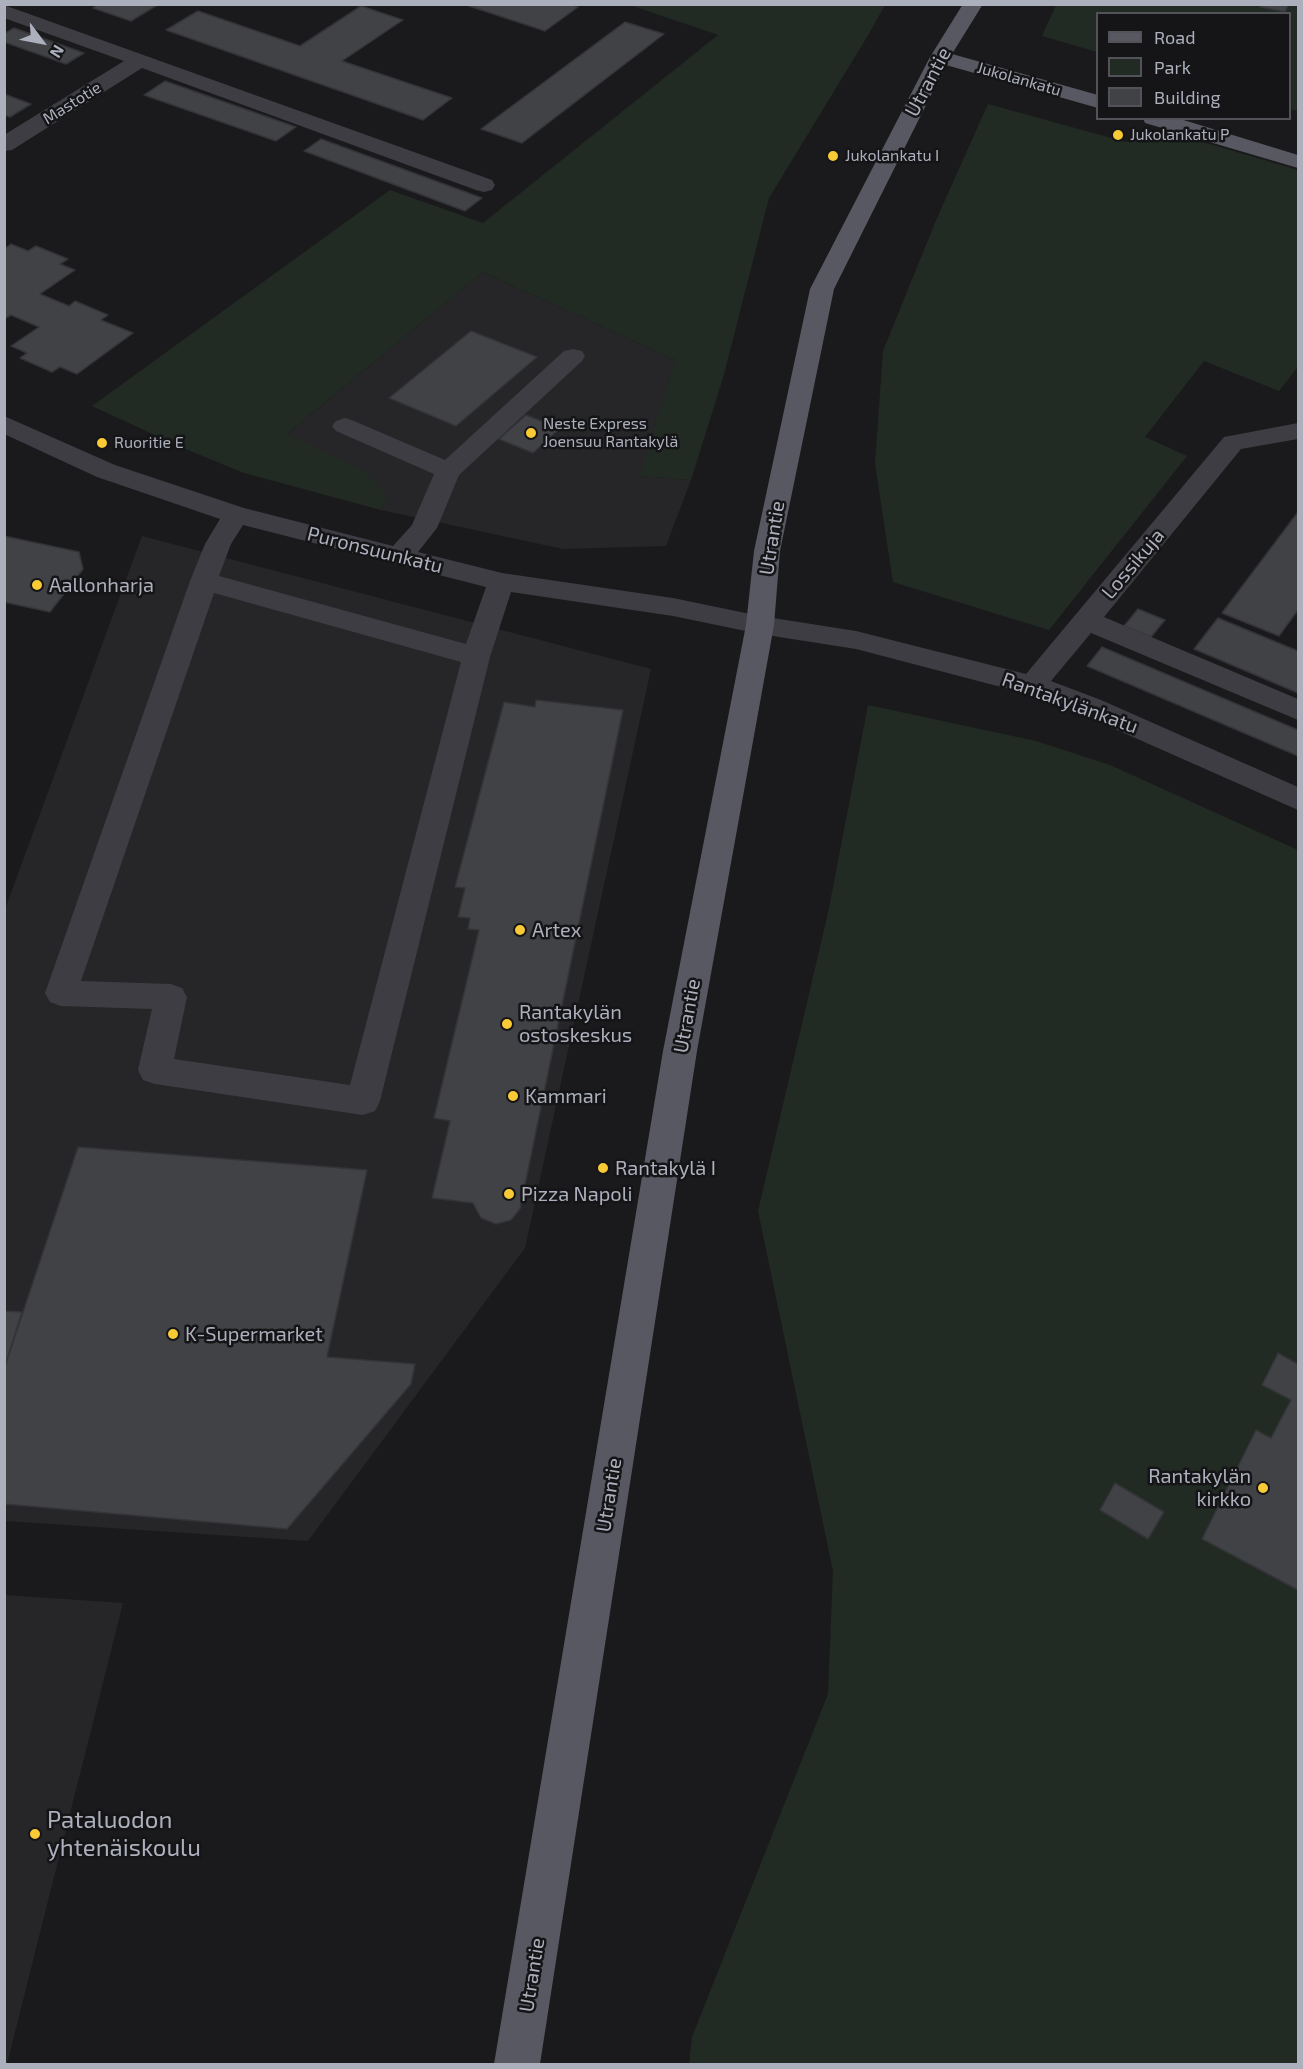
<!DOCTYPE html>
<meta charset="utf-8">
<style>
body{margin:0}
#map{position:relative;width:1303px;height:2069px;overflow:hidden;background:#1a1a1c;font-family:"Exo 2",sans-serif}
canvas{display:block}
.frame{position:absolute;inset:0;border:6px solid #acafbc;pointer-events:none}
.legend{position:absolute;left:1096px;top:12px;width:195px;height:108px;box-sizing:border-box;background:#151517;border:2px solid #515359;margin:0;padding:8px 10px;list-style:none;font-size:18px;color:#acafbc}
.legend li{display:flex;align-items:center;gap:12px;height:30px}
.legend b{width:30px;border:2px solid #515359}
.north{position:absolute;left:12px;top:12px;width:60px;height:60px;-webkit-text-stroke:4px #151517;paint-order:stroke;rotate:122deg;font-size:16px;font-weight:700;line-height:24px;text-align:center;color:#acafbc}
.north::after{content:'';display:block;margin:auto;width:21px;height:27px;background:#acafbc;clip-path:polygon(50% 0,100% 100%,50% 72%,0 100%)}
</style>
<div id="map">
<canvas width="1303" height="2069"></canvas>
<div class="frame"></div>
<ul class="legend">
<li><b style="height:8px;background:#575861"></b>Road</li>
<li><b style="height:16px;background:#212b23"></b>Park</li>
<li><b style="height:16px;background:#414246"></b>Building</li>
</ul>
<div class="north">N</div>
</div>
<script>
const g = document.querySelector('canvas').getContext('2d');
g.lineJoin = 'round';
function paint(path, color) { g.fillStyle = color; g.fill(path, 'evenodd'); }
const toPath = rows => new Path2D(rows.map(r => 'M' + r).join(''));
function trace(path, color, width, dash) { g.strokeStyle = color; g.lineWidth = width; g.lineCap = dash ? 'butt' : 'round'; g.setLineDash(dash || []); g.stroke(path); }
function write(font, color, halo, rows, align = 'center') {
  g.font = font + ' "Exo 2",sans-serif'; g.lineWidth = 5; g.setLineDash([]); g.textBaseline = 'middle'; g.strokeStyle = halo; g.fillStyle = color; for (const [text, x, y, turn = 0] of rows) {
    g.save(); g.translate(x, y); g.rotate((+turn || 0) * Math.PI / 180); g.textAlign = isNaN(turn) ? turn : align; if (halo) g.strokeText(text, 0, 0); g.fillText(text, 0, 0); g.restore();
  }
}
const built = toPath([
 [483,272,675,360,641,476,691,480,666,546,563,549,381,510,387,497,286,435],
 [142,536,651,669,525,1248,308,1541,5,1521,4,912],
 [5,1595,123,1603,7,2064,4,2064]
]);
const green = toPath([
 [630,5,885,5,870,32,769,198,723,378,691,480,640,476,675,360,483,272,287,434,367,473,387,497,381,510,244,473,183,448,92,406,390,190,483,223,718,35],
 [1056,5,1298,5,1298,111,1290,109,1290,14,1098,14,1097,52,1042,36],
 [988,104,1126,142,1179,135,1298,170,1298,367,1279,391,1204,361,1145,437,1187,456,1049,630,893,582,875,464,883,351,937,218],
 [868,705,1036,741,1110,765,1298,850,1298,2064,689,2064,692,2037,828,1694,833,1571,758,1211,828,913]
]);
const building = toPath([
 [98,4,159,4,131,21,93,8,98,4],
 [463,4,571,4,578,7,545,31,463,4],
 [1262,4,1289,4,1285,12,1260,7,1262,4],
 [361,6,403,20,342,61,452,98,423,120,166,30,198,11,300,46,361,6],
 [625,22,664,34,522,143,481,129,625,22],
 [14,28,84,53,66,64,4,42,4,34,14,28],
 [165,81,296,127,276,141,144,95,165,81],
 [4,94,31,104,10,117,4,115,4,94],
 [321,139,482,198,465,211,304,151,321,139],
 [11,244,28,251,36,246,68,259,60,264,75,270,40,294,69,306,75,301,108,315,101,320,133,333,77,374,60,367,52,372,20,358,27,353,11,346,39,327,11,315,4,319,4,249,11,244],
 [471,331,537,357,456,426,389,398,471,331],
 [526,415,560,428,533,453,499,439,526,415],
 [1298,512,1298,610,1279,636,1222,613,1298,512],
 [4,536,79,552,83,569,50,612,4,602,4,536],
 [1138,609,1165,620,1151,637,1124,626,1138,609],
 [1218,618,1298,651,1298,693,1194,649,1218,618],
 [1102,647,1298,730,1298,756,1087,666,1102,647],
 [536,700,623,710,520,1209,511,1220,496,1224,481,1218,473,1203,432,1198,450,1121,434,1118,479,930,468,929,470,918,458,917,465,888,455,887,504,702,535,707,536,700],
 [78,1147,367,1170,327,1357,415,1364,411,1384,287,1529,4,1504,4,1369,78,1147],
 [4,1311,22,1312,4,1369,4,1311],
 [1278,1353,1298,1364,1298,1590,1202,1539,1256,1430,1271,1438,1291,1400,1262,1385,1278,1353],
 [1115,1483,1164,1512,1148,1539,1100,1510,1115,1483]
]);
const minor = toPath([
 [4,5,492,180,495,185,492,190,484,192,476,190,142,68,12,150,4,151,4,135,124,61,4,18,4,5],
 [573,349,582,351,585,356,582,361,459,475,437,528,418,552,502,573,673,598,760,616,856,631,1026,674,1224,437,1298,423,1298,439,1241,449,1104,617,1298,699,1298,720,1091,633,1051,681,1101,700,1298,787,1298,810,1081,714,1024,693,856,649,760,634,673,616,511,592,490,657,380,1101,375,1111,363,1115,155,1084,143,1080,138,1070,152,1009,61,1006,50,1002,45,993,190,581,205,544,220,519,97,477,4,434,4,416,115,465,244,508,393,546,412,525,434,474,336,431,332,426,336,421,345,418,354,421,445,460,564,351,573,349],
 [243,525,486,587,466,644,219,576,231,544,243,525],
 [214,593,461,662,350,1085,174,1059,187,997,182,988,171,984,81,981,214,593]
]);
const major = toPath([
 [963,4,983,4,952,54,1098,95,1098,108,946,65,834,289,780,551,774,625,697,1051,540,2064,494,2064,663,1051,746,625,754,551,810,289,930,57,963,4],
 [1143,118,1177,118,1298,155,1298,168,1145,123,1143,118]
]);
const markers = [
 [1118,135,6,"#f8ca36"],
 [833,156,6,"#f8ca36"],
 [531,433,6,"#f8ca36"],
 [102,443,6,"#f8ca36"],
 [37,585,6,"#f8ca36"],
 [520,930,6,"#f8ca36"],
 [507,1024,6,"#f8ca36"],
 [513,1096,6,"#f8ca36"],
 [603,1168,6,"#f8ca36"],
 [509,1194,6,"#f8ca36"],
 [173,1334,6,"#f8ca36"],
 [1263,1488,6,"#f8ca36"],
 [35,1834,6,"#f8ca36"]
];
const farStreetnames = [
 ["Jukolankatu",1019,79,16],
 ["Mastotie",72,103,-32]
];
const farPoinames = [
 ["Jukolankatu P",1130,135],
 ["Jukolankatu I",845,156],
 ["Neste Express",543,424],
 ["Joensuu Rantakylä",543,442],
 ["Ruoritie E",114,443]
];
const streetNames = [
 ["Utrantie",928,82,-62],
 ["Utrantie",772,538,-81],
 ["Puronsuunkatu",375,550,14],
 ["Lossikuja",1133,564,-50],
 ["Rantakylänkatu",1070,703,20],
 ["Utrantie",687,1016,-80],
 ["Utrantie",609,1495,-81],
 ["Utrantie",532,1975,-81]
];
const poiNames = [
 ["Aallonharja",49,585],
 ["Artex",532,930],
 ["Rantakylän",519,1012],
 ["ostoskeskus",519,1035],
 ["Kammari",525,1096],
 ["Rantakylä I",615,1168],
 ["Pizza Napoli",521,1194],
 ["K-Supermarket",185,1334],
 ["Rantakylän",1251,1476,"right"],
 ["kirkko",1251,1499,"right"]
];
const nearPoinames = [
 ["Pataluodon",47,1820],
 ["yhtenäiskoulu",47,1848]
];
paint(built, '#262629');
paint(green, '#212b23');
paint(building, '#414246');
trace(building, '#343438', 1.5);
paint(minor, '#3d3d43');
paint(major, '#575861');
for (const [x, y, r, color] of markers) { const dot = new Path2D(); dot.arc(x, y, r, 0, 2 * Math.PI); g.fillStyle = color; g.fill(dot); trace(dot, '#151517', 2); }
write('16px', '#acafbc', '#151517', farStreetnames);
write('16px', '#acafbc', '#151517', farPoinames, 'left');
write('20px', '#acafbc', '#151517', streetNames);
write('20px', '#acafbc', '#151517', poiNames, 'left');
write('24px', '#acafbc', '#151517', nearPoinames, 'left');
</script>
